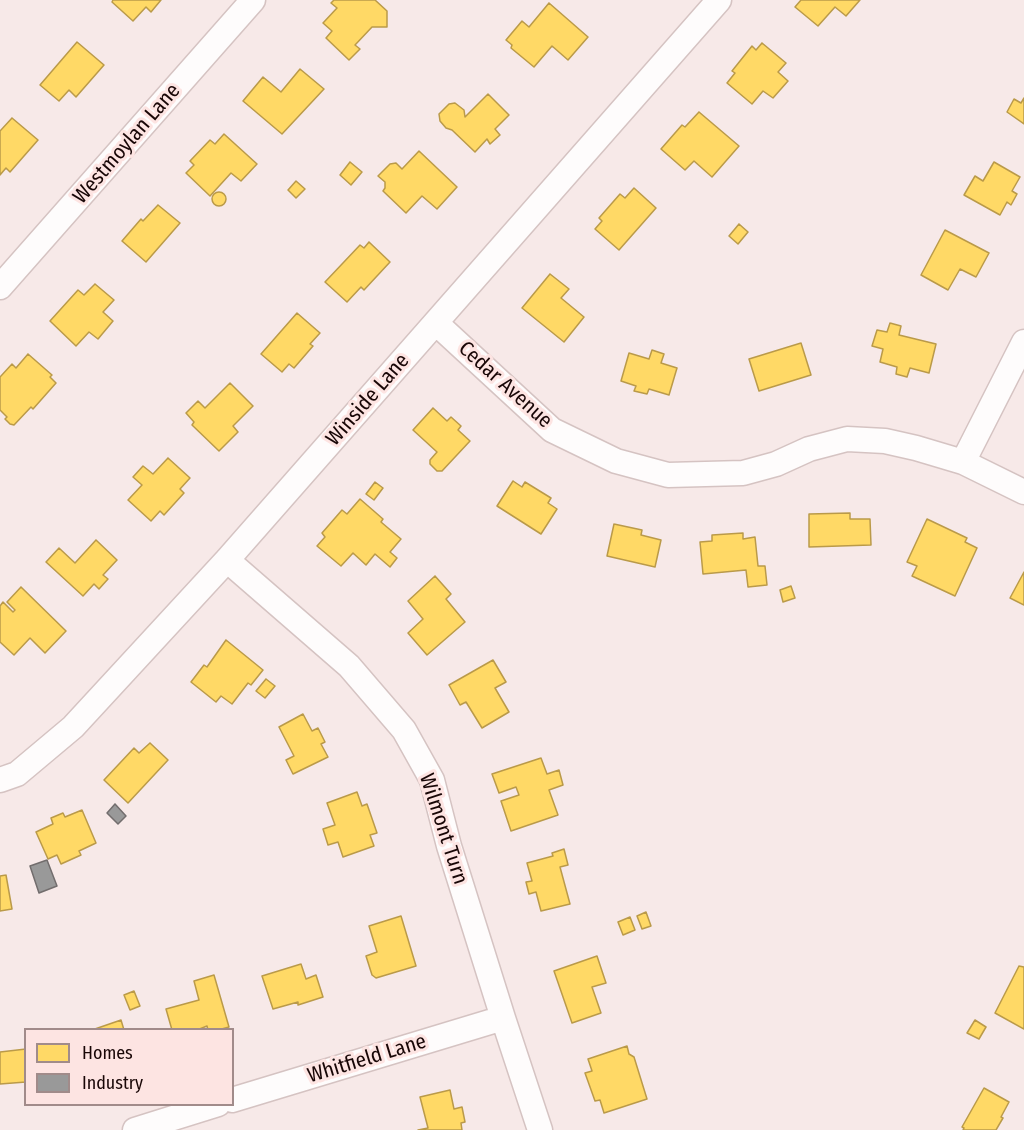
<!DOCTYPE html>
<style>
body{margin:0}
#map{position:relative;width:1024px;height:1130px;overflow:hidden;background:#f7e9e8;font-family:"Fira Sans Condensed",sans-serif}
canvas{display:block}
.legend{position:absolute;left:24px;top:1028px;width:210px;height:78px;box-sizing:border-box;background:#fde4e2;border:2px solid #a18b8a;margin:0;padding:8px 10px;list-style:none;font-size:18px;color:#180606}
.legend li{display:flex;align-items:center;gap:12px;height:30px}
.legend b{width:30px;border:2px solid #a18b8a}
</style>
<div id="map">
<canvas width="1024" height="1130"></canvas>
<ul class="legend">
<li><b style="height:16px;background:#ffd966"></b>Homes</li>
<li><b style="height:16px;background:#999"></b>Industry</li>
</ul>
</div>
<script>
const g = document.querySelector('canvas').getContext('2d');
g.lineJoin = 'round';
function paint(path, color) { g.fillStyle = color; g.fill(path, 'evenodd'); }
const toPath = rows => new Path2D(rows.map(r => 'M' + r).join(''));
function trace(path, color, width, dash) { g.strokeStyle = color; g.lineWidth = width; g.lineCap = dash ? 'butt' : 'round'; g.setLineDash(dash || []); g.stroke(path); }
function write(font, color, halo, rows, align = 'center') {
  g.font = font + ' "Fira Sans Condensed",sans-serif'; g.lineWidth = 6; g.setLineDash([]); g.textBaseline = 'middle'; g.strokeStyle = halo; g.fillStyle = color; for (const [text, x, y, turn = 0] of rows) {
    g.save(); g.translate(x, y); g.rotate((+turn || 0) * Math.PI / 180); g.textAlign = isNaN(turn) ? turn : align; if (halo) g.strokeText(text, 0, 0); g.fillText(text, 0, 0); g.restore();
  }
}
const homes = toPath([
 [113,0,161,0,151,12,146,7,133,21,112,2,113,0],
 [334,0,375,0,387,11,387,27,372,27,355,45,360,49,349,60,326,38,332,31,323,23,337,8,331,3,334,0],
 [801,0,860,0,846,16,835,7,818,26,795,7,801,0],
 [549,3,588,37,568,60,552,46,534,67,511,48,512,45,506,40,522,21,529,27,549,3],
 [77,42,104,65,76,97,69,90,59,101,40,85,77,42],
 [762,43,786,63,778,72,788,81,773,98,763,91,752,104,727,83,735,73,732,71,752,46,756,50,762,43],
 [300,69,324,89,282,134,243,101,263,77,281,92,300,69],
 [488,94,509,115,495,129,500,135,490,144,487,139,475,152,452,130,446,128,440,121,439,114,449,104,455,103,464,110,465,117,488,94],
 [1024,98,1024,124,1007,112,1014,99,1021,103,1024,98],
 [699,112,739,146,712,177,694,161,685,170,661,149,682,125,685,127,699,112],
 [12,118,38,140,10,172,6,168,0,175,0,131,12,118],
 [224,134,257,164,241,181,231,173,210,196,186,173,194,165,190,161,210,140,215,144,224,134],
 [419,151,457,187,437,209,422,196,406,213,383,191,385,188,385,182,378,176,390,164,396,163,402,169,419,151],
 [350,162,362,172,351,185,340,175,350,162],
 [994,162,1020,177,1012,191,1017,194,1011,205,1007,202,1000,215,964,195,975,176,983,181,994,162],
 [296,181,305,189,296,198,288,190,296,181],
 [634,188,656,208,619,250,595,229,602,221,599,218,620,194,625,198,634,188],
 '212 199a7 7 0 1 1 14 0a7 7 0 1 1-14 0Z',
 [158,205,180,223,146,262,122,241,141,219,143,221,158,205],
 [739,224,748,232,738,244,729,236,739,224],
 [945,230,989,253,976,277,960,269,948,290,921,275,945,230],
 [369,242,390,262,364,290,361,287,347,302,325,282,360,245,364,248,369,242],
 [550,274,569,289,561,298,584,317,564,342,522,308,550,274],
 [95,284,114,300,103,312,113,321,98,339,89,332,76,346,50,321,78,290,84,295,95,284],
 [297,313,320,333,310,344,313,346,294,368,289,364,282,372,261,354,297,313],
 [890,323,901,326,899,335,936,344,929,373,910,368,907,377,896,374,897,367,880,362,883,349,872,346,877,330,887,332,890,323],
 [801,343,811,375,759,391,749,359,801,343],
 [652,350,664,354,661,363,677,368,669,395,649,389,647,394,634,391,636,386,621,381,629,353,649,359,652,350],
 [28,354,52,375,50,377,56,383,33,409,31,407,14,425,10,424,5,419,7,417,0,410,0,377,12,364,16,368,28,354],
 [230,383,253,406,233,426,238,432,219,451,192,425,194,422,186,413,198,401,205,408,230,383],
 [433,408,447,421,451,417,461,426,458,430,470,441,442,471,437,471,430,464,430,460,437,452,413,430,433,408],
 [168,458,190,478,180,489,184,493,164,515,160,511,151,521,128,500,142,485,133,477,143,466,153,474,168,458],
 [513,481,522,487,525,482,551,498,548,503,557,509,541,534,497,506,513,481],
 [375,482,383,488,374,500,366,494,375,482],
 [360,499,383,519,381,522,401,539,390,552,397,558,390,567,375,554,366,565,353,553,341,566,317,546,325,537,322,533,342,510,347,514,360,499],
 [850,513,850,519,870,519,871,545,809,547,809,514,850,513],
 [927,519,967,538,965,542,977,548,955,596,912,576,917,566,907,562,927,519],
 [614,524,642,530,641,535,661,540,655,567,607,556,614,524],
 [743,533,743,539,755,537,758,566,765,566,767,585,748,587,746,570,703,574,700,542,712,541,712,535,743,533],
 [96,540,117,560,103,575,108,579,99,589,94,584,83,596,46,562,59,548,75,563,96,540],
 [1024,572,1024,605,1010,598,1024,572],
 [435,576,451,594,446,599,465,622,427,655,408,633,423,619,408,601,435,576],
 [791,586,795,598,783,602,780,590,791,586],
 [21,587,66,631,45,653,30,638,14,655,0,642,0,606,3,602,13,612,15,610,7,602,21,587],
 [226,640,263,670,251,685,248,683,232,704,221,696,216,702,191,682,204,665,207,667,226,640],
 [493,660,506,682,495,688,509,712,482,728,466,702,460,705,449,685,493,660],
 [266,679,275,686,265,698,256,691,266,679],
 [303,714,312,731,318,728,325,742,321,744,328,757,293,774,286,760,294,756,279,727,303,714],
 [150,743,168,760,128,803,104,780,134,748,139,753,150,743],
 [541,758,547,774,559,770,563,785,549,790,558,815,511,831,501,801,519,795,516,787,499,793,492,774,541,758],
 [357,792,362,806,367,804,377,833,370,835,374,846,343,857,338,842,328,845,323,829,335,825,327,803,357,792],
 [82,810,96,843,79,851,81,855,61,864,57,855,48,859,36,832,53,824,51,818,63,813,65,817,82,810],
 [564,849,568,865,560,867,570,904,541,911,536,892,529,894,526,882,532,881,527,863,553,856,552,853,564,849],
 [6,875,12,909,0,911,0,876,6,875],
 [646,912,651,926,642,929,637,916,646,912],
 [401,916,416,966,376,978,372,975,366,956,377,952,369,926,401,916],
 [630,917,635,930,623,935,618,922,630,917],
 [597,956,606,983,592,987,601,1013,572,1023,554,971,597,956],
 [301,964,306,979,316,975,323,997,298,1005,298,1002,273,1009,262,976,301,964],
 [1019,966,1024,967,1024,1029,995,1013,1019,966],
 [214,975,229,1027,218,1030,208,1030,207,1026,197,1030,172,1030,166,1009,199,1000,194,981,214,975],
 [134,991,140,1006,130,1010,124,995,134,991],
 [121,1020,124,1030,92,1030,121,1020],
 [975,1020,986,1027,979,1039,967,1033,975,1020],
 [627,1046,629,1054,634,1057,647,1099,604,1113,600,1100,595,1101,585,1073,592,1071,588,1059,627,1046],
 [26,1049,26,1082,0,1084,0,1052,26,1049],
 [984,1088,1009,1102,1001,1117,1003,1118,996,1130,963,1130,964,1128,962,1127,984,1088],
 [450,1090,454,1109,462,1107,465,1122,461,1123,462,1130,418,1130,428,1128,420,1097,450,1090]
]);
const industry = toPath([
 [115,804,126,816,118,824,107,813,115,804],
 [47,860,57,886,39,893,30,866,47,860]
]);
const street = toPath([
 [0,287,253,0],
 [436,323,552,430,616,461,668,475,743,473,776,464,809,449,847,439,885,441,916,448,963,462,1024,492],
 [963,462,1024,342],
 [227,560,349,666,404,730,432,780,449,846,503,1018,540,1130],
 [0,780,17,774,73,727,227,560,719,0],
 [232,1100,503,1018],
 [135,1130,218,1104]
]);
const streetNames = [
 ["Westmoylan Lane",127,144,-49],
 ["Cedar Avenue",505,385,42],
 ["Winside Lane",368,400,-49],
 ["Wilmont Turn",443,829,72],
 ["Whitfield Lane",367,1059,-17]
];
paint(homes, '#ffd966');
trace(homes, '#ba9a49', 1.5);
paint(industry, '#999');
trace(industry, '#726d6d', 1.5);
trace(street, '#d5c3c2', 27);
trace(street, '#fefcfc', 24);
write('21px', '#180606', '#fde4e2', streetNames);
</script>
